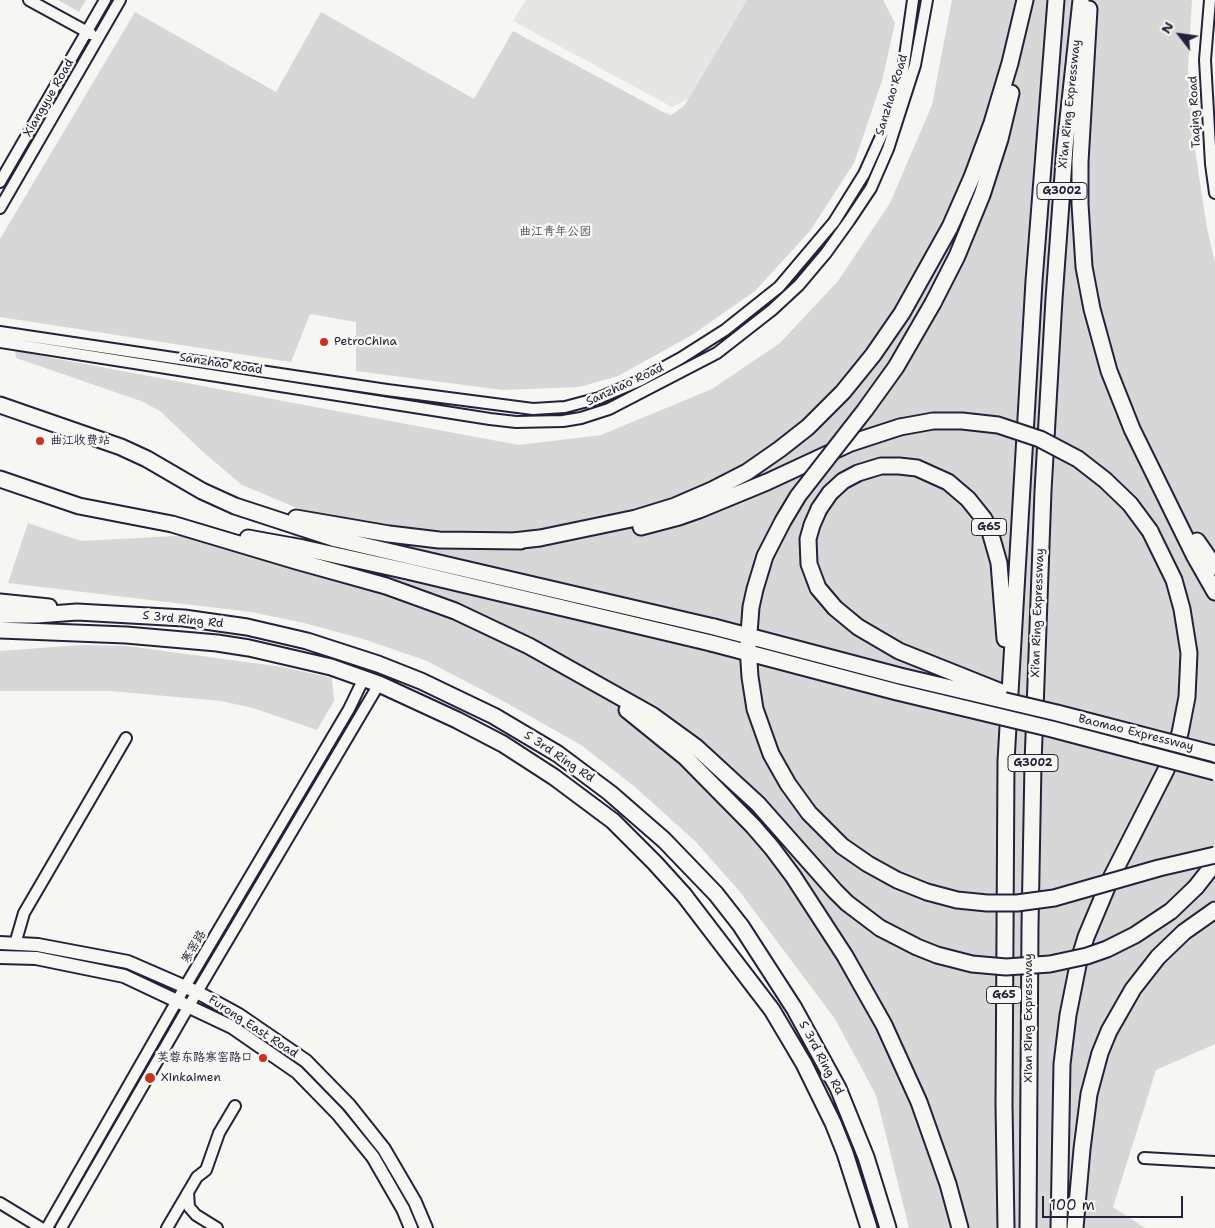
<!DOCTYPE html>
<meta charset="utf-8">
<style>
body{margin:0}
#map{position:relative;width:1215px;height:1228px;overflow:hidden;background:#f6f6f2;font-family:"Shantell Sans",sans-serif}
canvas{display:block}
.north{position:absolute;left:1155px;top:10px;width:50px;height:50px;-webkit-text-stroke:4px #f6f6f2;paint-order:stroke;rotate:300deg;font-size:14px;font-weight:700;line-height:20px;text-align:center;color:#22223b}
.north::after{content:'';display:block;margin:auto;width:18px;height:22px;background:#22223b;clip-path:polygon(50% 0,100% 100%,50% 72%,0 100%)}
.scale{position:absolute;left:1042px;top:1196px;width:141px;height:22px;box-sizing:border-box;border:2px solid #22223b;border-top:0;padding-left:6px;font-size:15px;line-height:18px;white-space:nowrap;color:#22223b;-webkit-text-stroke:4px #f6f6f2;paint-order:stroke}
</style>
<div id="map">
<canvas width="1215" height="1228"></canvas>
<div class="north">N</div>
<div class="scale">100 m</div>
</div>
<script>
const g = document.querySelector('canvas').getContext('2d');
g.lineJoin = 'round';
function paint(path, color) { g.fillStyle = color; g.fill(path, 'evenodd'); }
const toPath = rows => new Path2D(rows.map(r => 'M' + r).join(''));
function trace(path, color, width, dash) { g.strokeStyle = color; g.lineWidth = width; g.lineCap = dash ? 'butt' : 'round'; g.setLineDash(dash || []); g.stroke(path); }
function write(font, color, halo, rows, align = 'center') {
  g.font = font + ' "Shantell Sans","LXGW WenKai TC",sans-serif'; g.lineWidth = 5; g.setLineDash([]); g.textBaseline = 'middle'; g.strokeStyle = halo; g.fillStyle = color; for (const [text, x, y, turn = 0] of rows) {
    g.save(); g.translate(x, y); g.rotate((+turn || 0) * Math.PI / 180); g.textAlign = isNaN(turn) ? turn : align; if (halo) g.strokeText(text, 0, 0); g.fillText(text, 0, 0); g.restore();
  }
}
const built = toPath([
 [526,0,747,0,688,99,672,107,513,21]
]);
const green = toPath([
 [58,0,86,0,79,12],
 [747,0,883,0,895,23,882,81,854,163,810,231,755,291,692,335,618,376,579,387,503,390,356,371,356,322,310,314,291,362,0,317,0,239,135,12,276,92,321,12,474,99,513,31,663,112,671,115,684,106],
 [952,0,1192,0,1188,69,1195,150,1207,228,1215,263,1215,1044,1156,1070,1113,1207,1145,1228,909,1228,876,1095,835,1019,740,892,695,841,635,787,581,745,503,701,427,661,363,639,304,623,251,612,8,583,28,523,81,541,175,536,205,537,283,563,302,510,242,485,202,451,160,411,141,401,16,358,15,351,519,445,601,435,712,389,780,343,838,281,890,203,932,105],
 [81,645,127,646,283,667,332,678,334,701,317,730,253,708,221,701,110,691,0,691,0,651]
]);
const minor = toPath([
 [29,0,91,34],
 [1210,0,1205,60,1211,164,1215,193],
 [0,182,105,0],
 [0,208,120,0],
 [0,332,387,390,533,409,565,407,599,398,639,381,681,358,725,330,779,287,834,222,864,174,887,123,903,70,913,0],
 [0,342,490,419,516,422,563,421,581,418,609,409,717,353,772,310,799,285,826,253,849,221,871,188,888,149,915,65,927,0],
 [15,944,24,913,126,738],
 [1144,1158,1215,1162],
 [188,1192,189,1207,196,1215,217,1228],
 [0,1203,41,1228],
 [47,1228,186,985,349,709,364,678],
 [61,1228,197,992,379,684],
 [167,1228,197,1177,206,1170,219,1133,235,1106]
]);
const major = toPath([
 [0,943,38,945,128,962,197,992,239,1015,306,1061,349,1105,384,1149,415,1202,426,1228],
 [0,957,36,958,124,976,232,1027,297,1072,338,1114,373,1157,403,1209,411,1228]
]);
const highway = toPath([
 [1089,9,1080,162,1080,204,1084,267,1092,309,1109,371,1132,429,1194,555,1215,592],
 [933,303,957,256,982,195,1000,139,1011,93],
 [0,405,121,447,147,459,202,491,235,506,336,539,714,627],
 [0,479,79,506,172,524,296,561,386,586,455,611,529,646,652,715,696,747,758,804,835,891,847,903,880,928],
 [819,509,830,493,843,481,858,473,881,466,899,466,917,468,948,482,968,499,984,519,989,528,999,563,1005,639],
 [296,518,389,534,439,540,521,541],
 [641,527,679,517,699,510,767,482,851,443,900,427],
 [248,538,303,548,407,571,711,643],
 [513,541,540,538,636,518,675,506,712,490,747,472,780,449,808,427,843,392,873,355,902,313,950,227,972,177,992,123,1010,63,1025,0],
 [1197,541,1215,567],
 [0,602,49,607],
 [0,615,37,615,77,612,184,618,247,627,307,641,378,664,421,681,494,716,558,754,610,793,664,840,716,894,741,926,794,1008,838,1088,866,1157,888,1228],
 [0,630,126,635,217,643,249,648,331,667,379,684,457,720,503,744,554,777,613,821,655,863,684,895,772,1010,804,1064,833,1123,845,1153,869,1228],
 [627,710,685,757,753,826,772,848,793,876,845,956,884,1025,919,1102,948,1184,960,1228],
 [1196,887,1215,863],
 [1006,1228,1004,1105,1006,761,1034,281,1056,0],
 [1028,1228,1030,926,1033,764,1043,491,1054,299,1065,147,1081,0],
 [1059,1228,1062,1064,1068,1015,1079,960,1086,937,1110,880,1166,770,1180,733,1187,697,1189,653,1182,609,1174,580,1150,531],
 [1075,1228,1082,1149,1089,1094,1100,1053,1109,1031,1133,989,1158,957,1184,932,1215,910]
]);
const highwayBridge = toPath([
 [933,303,896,367,865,410,798,496,783,521,765,556,755,589,751,607,748,647,750,677,755,709,771,754,788,784,809,813,842,846,868,864,897,880,927,892,957,900,987,903,1017,903,1054,898,1159,868,1215,855],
 [900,427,933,421,962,421,998,425,1040,439,1078,459,1105,480,1130,504,1150,531],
 [819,509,812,525,808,539,809,564,818,588,835,608,858,627,899,651,999,691],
 [714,627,900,676,1057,713,1215,754],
 [711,643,897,692,1052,729,1215,772],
 [880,928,917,947,937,955,972,964,1006,967,1050,964,1087,956,1107,949,1135,935,1171,911,1196,887]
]);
const markers = [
 [324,342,5,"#c8321e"],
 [40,441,5,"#c8321e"],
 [263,1058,5,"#c8321e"],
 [150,1078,6,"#c8321e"]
];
const shields = [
 [1062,191,50],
 [989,527,35],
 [1033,763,50],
 [1004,995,35]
];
const shieldNames = [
 ["G3002",1062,191],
 ["G65",989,527],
 ["G3002",1033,763],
 ["G65",1004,995]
];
const streetNames = [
 ["Sanzhao Road",892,95,-73],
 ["Xiangyue Road",49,98,-60],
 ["Xi'an Ring Expressway",1070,104,-84],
 ["Taqing Road",1195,112,-93],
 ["Sanzhao Road",221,364,9],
 ["Sanzhao Road",625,385,-25],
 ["Xi'an Ring Expressway",1038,613,-88],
 ["S 3rd Ring Rd",183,620,6],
 ["Baomao Expressway",1136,733,14],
 ["S 3rd Ring Rd",559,757,34],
 ["寒窑路",194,947,-59],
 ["Xi'an Ring Expressway",1029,1018,-90],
 ["Furong East Road",253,1027,33],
 ["S 3rd Ring Rd",821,1058,62]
];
const parkNames = [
 ["曲江青年公园",555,232]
];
const poiNames = [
 ["PetroChina",334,342],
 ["曲江收费站",50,441],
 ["芙蓉东路寒窑路口",253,1058,"right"],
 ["Xinkaimen",161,1078]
];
paint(built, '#e6e6e4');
paint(green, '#d7d7d7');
trace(minor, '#22223b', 14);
trace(major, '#22223b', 16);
trace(highway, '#22223b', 19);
trace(minor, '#f6f6f2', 10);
trace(major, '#f6f6f2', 12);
trace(highway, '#f6f6f2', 15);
trace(highwayBridge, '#22223b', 19, []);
trace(highwayBridge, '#f6f6f2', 15);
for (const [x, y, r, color] of markers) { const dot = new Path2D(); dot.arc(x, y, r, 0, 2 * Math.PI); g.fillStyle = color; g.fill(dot); trace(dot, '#f6f6f2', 2); }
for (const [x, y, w] of shields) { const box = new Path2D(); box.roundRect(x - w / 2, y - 8.5, w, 17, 4); g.fillStyle = '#f6f6f2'; g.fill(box); trace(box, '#22223b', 1); }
write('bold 11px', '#22223b', null, shieldNames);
write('12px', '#22223b', '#f6f6f2', streetNames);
write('12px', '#4f4f62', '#f6f6f2', parkNames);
write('12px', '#22223b', '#f6f6f2', poiNames, 'left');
</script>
